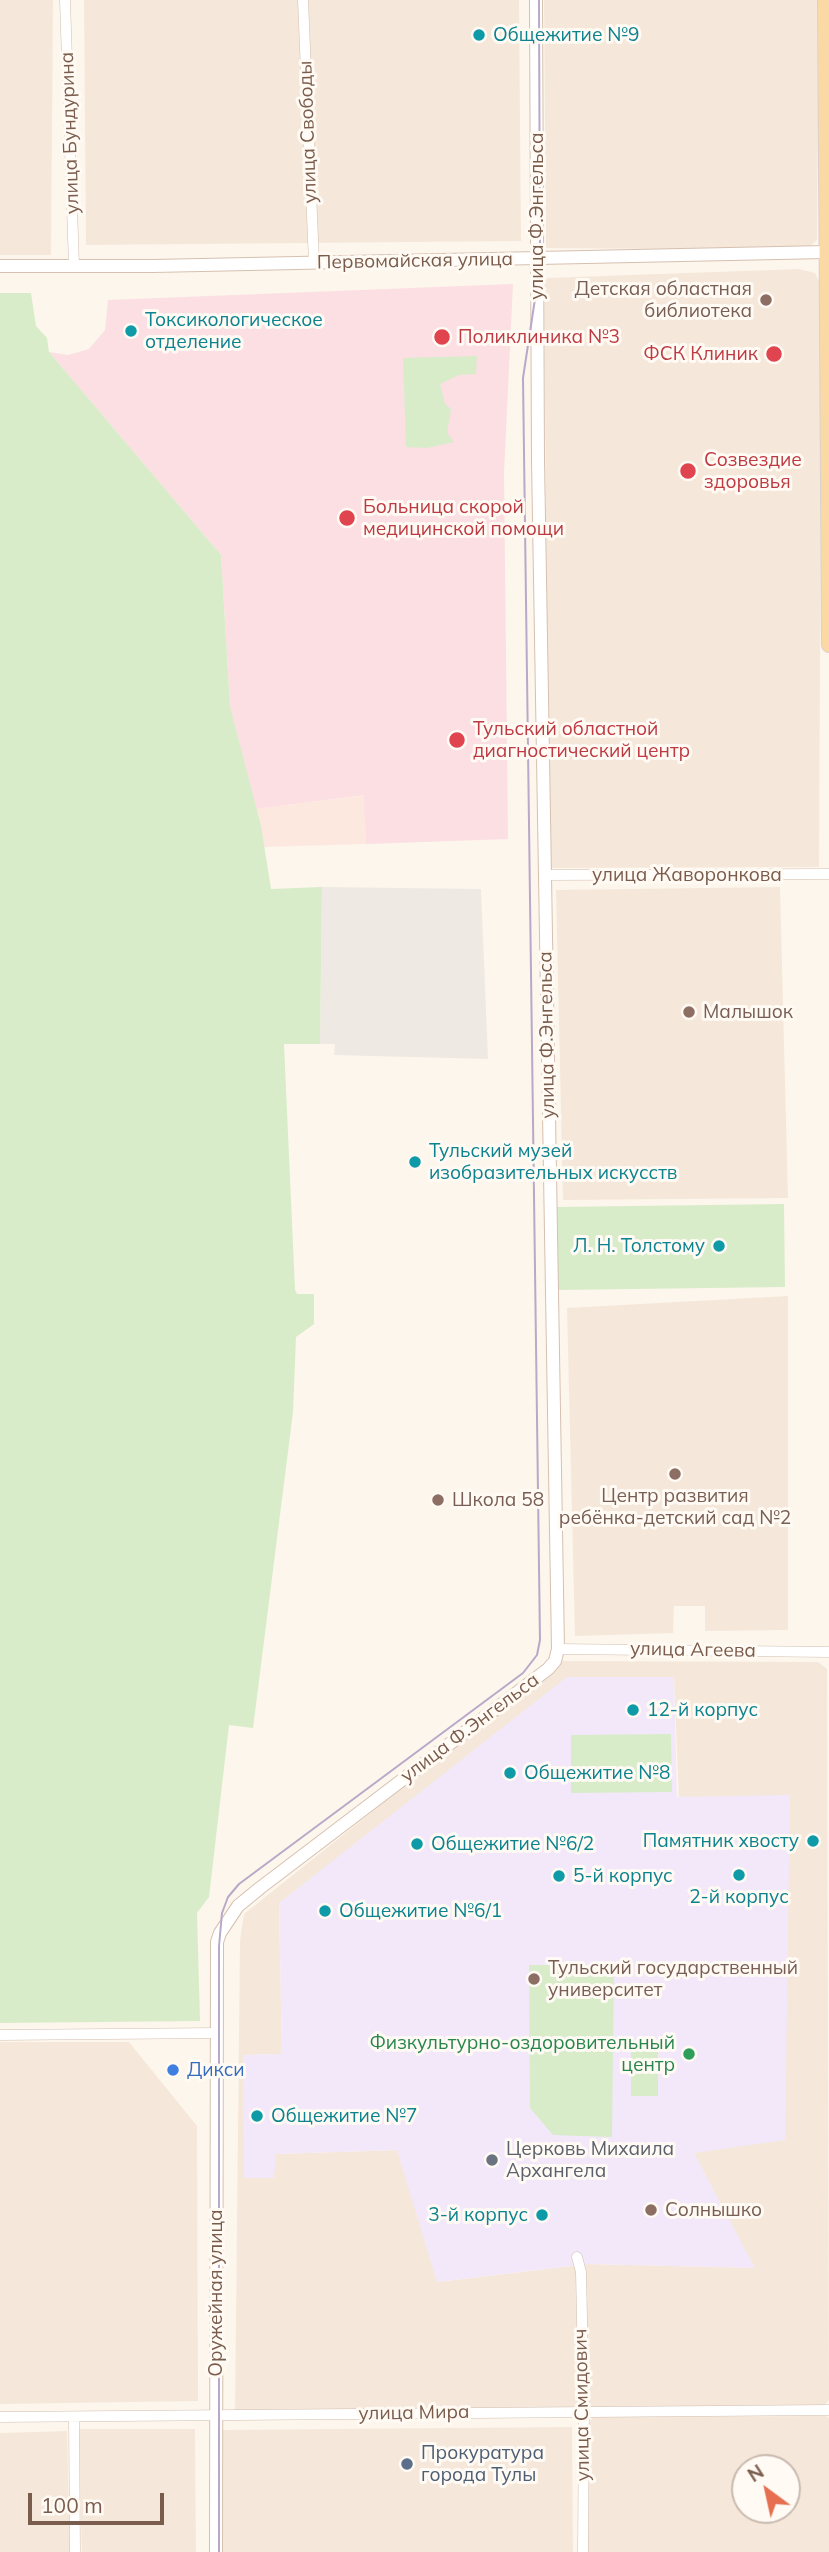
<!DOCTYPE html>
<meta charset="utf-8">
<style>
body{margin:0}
#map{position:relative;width:829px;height:2552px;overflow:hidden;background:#fdf6ec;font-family:Mulish,sans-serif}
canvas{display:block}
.north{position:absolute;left:731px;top:2454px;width:70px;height:70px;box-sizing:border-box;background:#fffaf3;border:2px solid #cabbb1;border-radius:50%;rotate:327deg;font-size:19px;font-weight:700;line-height:28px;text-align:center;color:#7a5c4d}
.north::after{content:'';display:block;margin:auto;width:24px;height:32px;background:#e76f51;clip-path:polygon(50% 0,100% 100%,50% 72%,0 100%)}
.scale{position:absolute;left:28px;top:2493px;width:136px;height:32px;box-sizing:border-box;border:4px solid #7a5c4d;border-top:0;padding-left:9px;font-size:21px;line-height:24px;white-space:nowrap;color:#7a5c4d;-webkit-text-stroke:5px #fffaf3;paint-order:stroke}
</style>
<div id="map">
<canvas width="829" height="2552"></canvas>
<div class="north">N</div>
<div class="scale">100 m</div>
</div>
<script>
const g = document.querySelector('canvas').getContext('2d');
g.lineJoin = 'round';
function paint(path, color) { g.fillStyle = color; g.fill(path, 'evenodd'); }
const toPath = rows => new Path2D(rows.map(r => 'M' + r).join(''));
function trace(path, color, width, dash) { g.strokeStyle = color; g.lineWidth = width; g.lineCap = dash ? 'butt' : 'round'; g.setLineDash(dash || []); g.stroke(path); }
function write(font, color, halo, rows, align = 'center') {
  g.font = font + ' Mulish,sans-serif'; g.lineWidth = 6; g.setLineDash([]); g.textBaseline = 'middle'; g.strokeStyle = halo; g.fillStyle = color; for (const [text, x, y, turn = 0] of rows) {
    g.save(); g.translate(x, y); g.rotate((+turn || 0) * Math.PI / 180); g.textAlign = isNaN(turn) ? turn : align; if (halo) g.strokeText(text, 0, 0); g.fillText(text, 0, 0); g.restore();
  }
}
const residential = toPath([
 [0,0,53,0,51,255,0,255],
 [84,0,519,0,521,241,86,245],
 [544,0,819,0,817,240,808,248,799,250,546,248],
 [799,269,815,273,822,287,819,867,549,868,544,282,547,278],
 [780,887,788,1198,563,1200,556,890],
 [788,1296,788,1630,705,1631,705,1606,674,1606,673,1633,575,1636,567,1308],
 [561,1661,818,1662,827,1669,829,2400,824,2406,235,2414,240,1940,244,1914],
 [674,1677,693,2153,754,2268,588,2264,438,2282,398,2150,275,2154,243,2055,282,2054,279,1903],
 [0,2042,129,2042,197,2126,198,2401,0,2404],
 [826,2416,829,2418,829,2552,585,2552,584,2429,593,2417],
 [745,2468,787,2468,787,2510,745,2510],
 [572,2427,573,2552,222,2552,222,2430],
 [78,2429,195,2429,196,2552,82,2552],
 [67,2431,70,2552,0,2552,0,2433]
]);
const commercial = toPath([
 [365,795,366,844,264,847,256,809]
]);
const industrial = toPath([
 [322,887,481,889,488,1059,334,1055,335,1044,320,1044]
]);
const education = toPath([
 [567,1677,674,1677,677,1797,790,1795,785,2140,694,2153,755,2268,588,2264,437,2282,397,2150,276,2154,274,2178,244,2178,243,2055,282,2054,279,1903]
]);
const medical = toPath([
 [513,284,504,473,508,839,366,844,364,795,256,809,230,706,221,555,49,352,68,355,89,349,105,330,108,300]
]);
const green = toPath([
 [0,293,31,293,36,326,47,338,49,352,221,555,230,706,261,826,271,889,322,887,320,1044,284,1044,295,1290,297,1294,314,1294,314,1324,296,1337,293,1412,253,1728,229,1725,209,1897,197,1913,200,2021,0,2023],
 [477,356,476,374,459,375,440,384,445,404,451,409,447,433,454,442,427,448,406,447,403,358],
 [784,1204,785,1287,558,1290,557,1207],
 [671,1734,672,1792,571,1793,571,1735],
 [529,1965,614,1965,612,2137,553,2135,530,2108],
 [658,2046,658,2096,631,2096,631,2047]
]);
const street = toPath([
 [65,0,74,266],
 [303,0,314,263],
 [545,875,829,874],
 [558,1649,829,1652],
 [0,2035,217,2033],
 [577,2257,581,2272,584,2412,583,2552],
 [0,2417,829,2410],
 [74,2417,75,2552]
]);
const secondary = toPath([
 [0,266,153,266,826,252],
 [216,2552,217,1942,220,1933,238,1906,260,1888,548,1669,555,1661,558,1649,538,460,536,0]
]);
const primary = toPath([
 [825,0,829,645]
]);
const tram = toPath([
 [219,2552,219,1946,222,1913,228,1897,239,1884,523,1673,537,1655,540,1640,523,378,540,266,539,0]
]);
const markers = [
 [479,35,7,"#0f9aa8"],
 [766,300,7,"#8d6e63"],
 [131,331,7,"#0f9aa8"],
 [442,337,9,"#e0444e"],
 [774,354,9,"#e0444e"],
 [688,471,9,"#e0444e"],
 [347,518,9,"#e0444e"],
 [457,740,9,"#e0444e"],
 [689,1012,7,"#8d6e63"],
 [415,1162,7,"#0f9aa8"],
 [719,1246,7,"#0f9aa8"],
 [675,1474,7,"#8d6e63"],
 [438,1500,7,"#8d6e63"],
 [633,1710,7,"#0f9aa8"],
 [510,1773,7,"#0f9aa8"],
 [813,1841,7,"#0f9aa8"],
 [417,1844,7,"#0f9aa8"],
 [739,1875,7,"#0f9aa8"],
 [559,1876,7,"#0f9aa8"],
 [325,1911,7,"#0f9aa8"],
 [534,1979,7,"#8d6e63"],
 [689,2054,7,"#2e9e5b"],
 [173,2070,7,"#3f7fe0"],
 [257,2116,7,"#0f9aa8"],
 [492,2160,7,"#6b7280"],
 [651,2210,7,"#8d6e63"],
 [542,2215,7,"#0f9aa8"],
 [407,2464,7,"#5c6f8a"]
];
const cultureNames = [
 ["Общежитие №9",493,35],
 ["Токсикологическое",145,320],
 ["отделение",145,342],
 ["Тульский музей",429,1151],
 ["изобразительных искусств",429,1173],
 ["Л. Н. Толстому",705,1246,"right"],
 ["12-й корпус",647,1710],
 ["Общежитие №8",524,1773],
 ["Памятник хвосту",799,1841,"right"],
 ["Общежитие №6/2",431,1844],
 ["5-й корпус",573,1876],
 ["2-й корпус",739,1897,"center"],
 ["Общежитие №6/1",339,1911],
 ["Общежитие №7",271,2116],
 ["3-й корпус",528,2215,"right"]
];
const streetNames = [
 ["улица Свободы",308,132,-92],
 ["улица Бундурина",70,133,-92],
 ["улица Ф.Энгельса",537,216,-90],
 ["Первомайская улица",415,261,-1],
 ["улица Жаворонкова",687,875],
 ["улица Ф.Энгельса",547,1035,-91],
 ["улица Агеева",693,1650,1],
 ["улица Ф.Энгельса",470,1728,-37],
 ["Оружейная улица",216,2293,-90],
 ["улица Смидович",582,2405,-91],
 ["улица Мира",414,2413,-1]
];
const educationNames = [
 ["Детская областная",752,289,"right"],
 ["библиотека",752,311,"right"],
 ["Малышок",703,1012],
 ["Центр развития",675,1496,"center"],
 ["ребёнка-детский сад №2",675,1518,"center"],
 ["Школа 58",452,1500],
 ["Тульский государственный",548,1968],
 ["университет",548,1990],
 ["Солнышко",665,2210]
];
const healthNames = [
 ["Поликлиника №3",458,337],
 ["ФСК Клиник",758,354,"right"],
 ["Созвездие",704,460],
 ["здоровья",704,482],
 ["Больница скорой",363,507],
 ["медицинской помощи",363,529],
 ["Тульский областной",473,729],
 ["диагностический центр",473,751]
];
const leisureNames = [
 ["Физкультурно-оздоровительный",675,2043],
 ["центр",675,2065]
];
const shopNames = [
 ["Дикси",187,2070]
];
const worshipNames = [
 ["Церковь Михаила",506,2149],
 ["Архангела",506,2171]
];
const serviceNames = [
 ["Прокуратура",421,2453],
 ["города Тулы",421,2475]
];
paint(residential, '#f5e8da');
paint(commercial, '#fde8e0');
paint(industrial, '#efe9e4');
paint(education, '#f3e8fa');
paint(medical, '#fbdfe3');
paint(green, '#d8ecc9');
trace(street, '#d1beb0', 11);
trace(secondary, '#d6c0b0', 14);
trace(primary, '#dad1cd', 16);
trace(street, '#fff', 10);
trace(secondary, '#fff', 12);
trace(primary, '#fbd9a5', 14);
trace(tram, '#b9a8c9', 2);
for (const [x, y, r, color] of markers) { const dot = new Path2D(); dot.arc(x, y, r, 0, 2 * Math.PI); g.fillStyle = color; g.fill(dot); trace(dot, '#fffaf3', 2.5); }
write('19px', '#0d838f', '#fffaf3', cultureNames, 'left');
write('19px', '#7a5c4d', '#fffaf3', streetNames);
write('19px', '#785e54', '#fffaf3', educationNames, 'left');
write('19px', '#be3a42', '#fffaf3', healthNames, 'left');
write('19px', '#27864d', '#fffaf3', leisureNames, 'right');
write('19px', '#366cbe', '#fffaf3', shopNames, 'left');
write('19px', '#5b616d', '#fffaf3', worshipNames, 'left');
write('19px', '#4e5e75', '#fffaf3', serviceNames, 'left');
</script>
